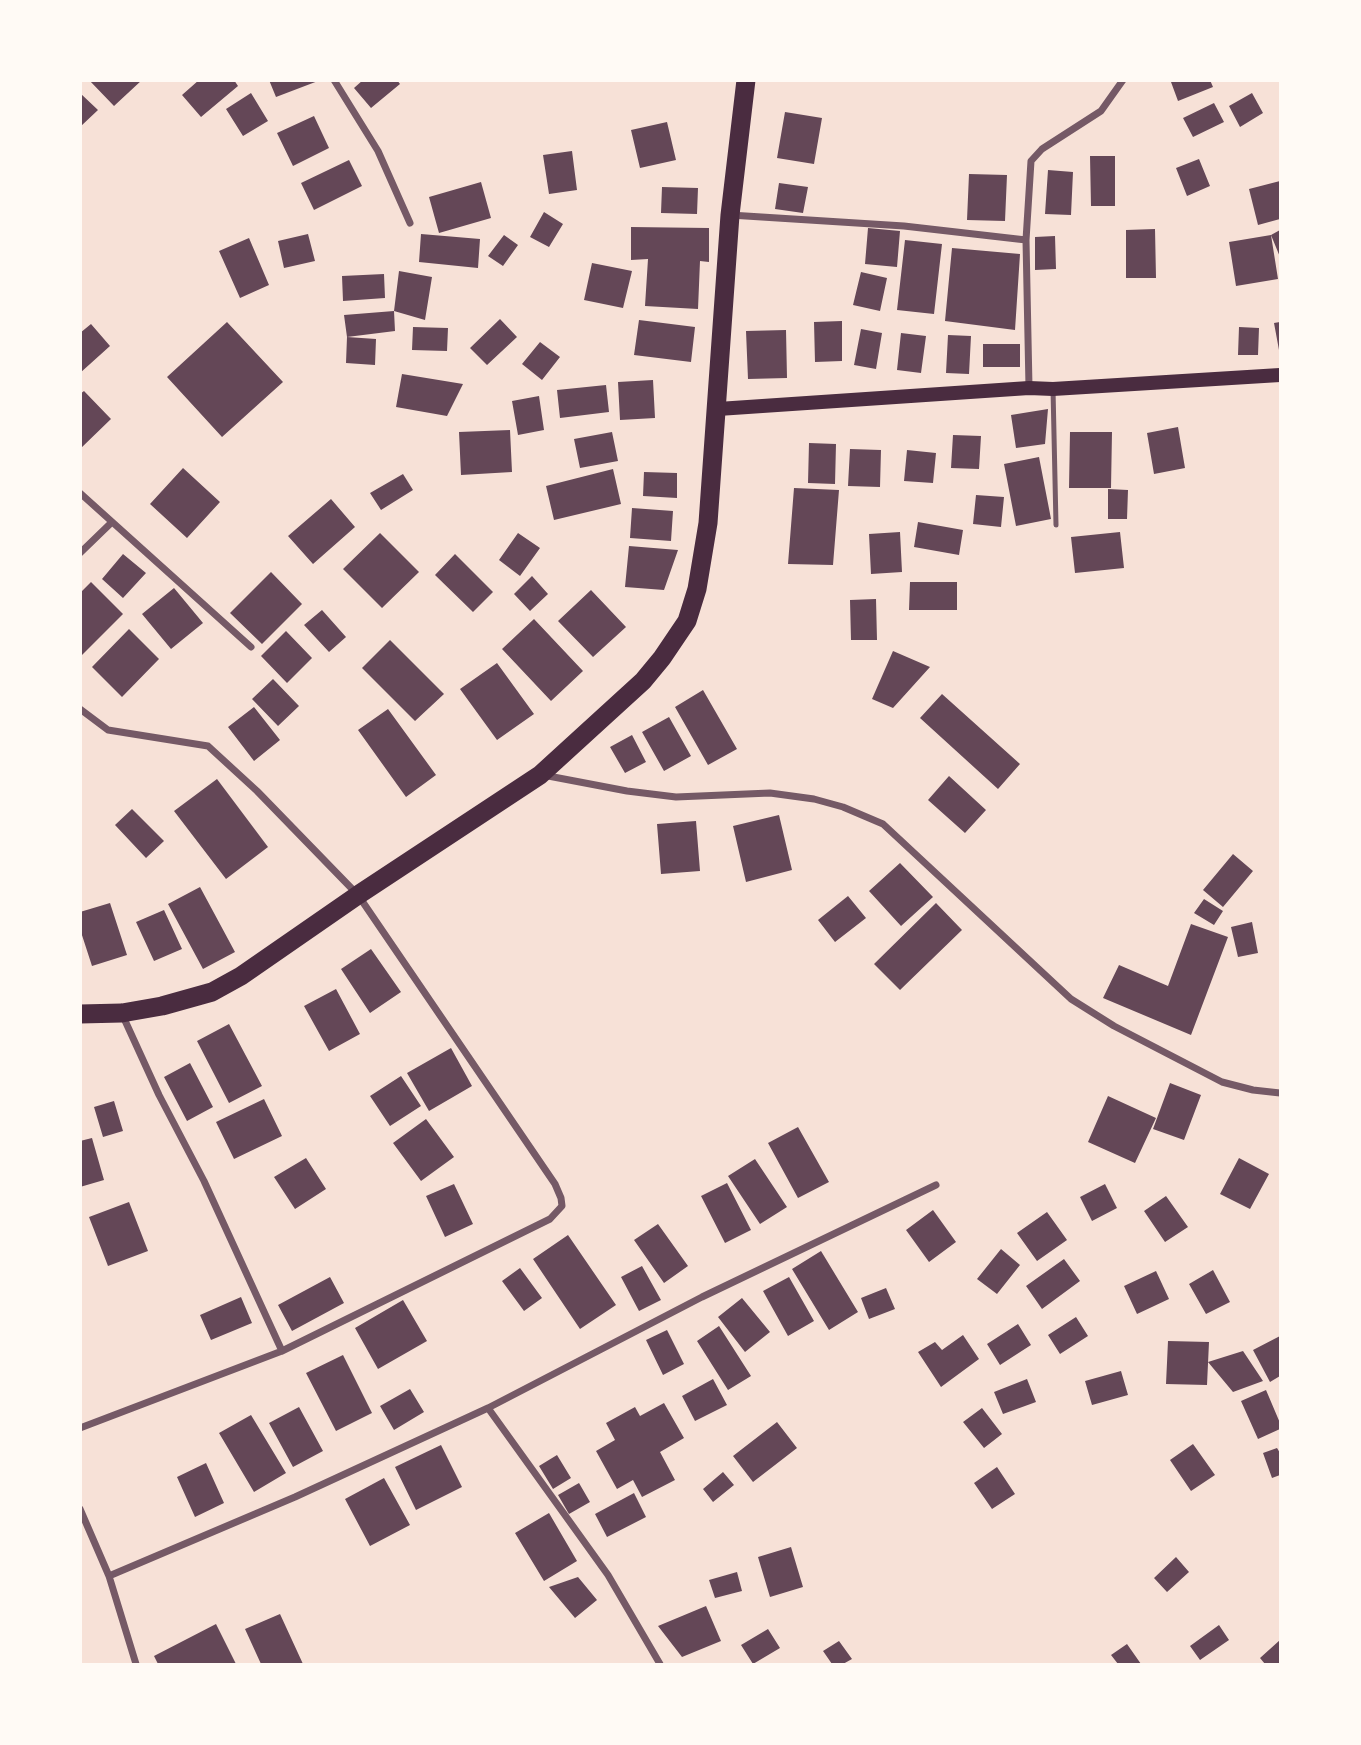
<!DOCTYPE html>
<style>
body{margin:0}
#map{position:relative;width:1361px;height:1745px;overflow:hidden;background:#f7e1d7;font-family:"Source Sans 3",sans-serif}
canvas{display:block}
.frame{position:absolute;inset:0;border:82px solid #fffaf5;pointer-events:none}
</style>
<div id="map">
<canvas width="1361" height="1745"></canvas>
<div class="frame"></div>
</div>
<script>
const g = document.querySelector('canvas').getContext('2d');
g.lineJoin = 'round';
function paint(path, color) { g.fillStyle = color; g.fill(path, 'evenodd'); }
const toPath = rows => new Path2D(rows.map(r => 'M' + r).join(''));
function trace(path, color, width, dash) { g.strokeStyle = color; g.lineWidth = width; g.lineCap = dash ? 'butt' : 'round'; g.setLineDash(dash || []); g.stroke(path); }
const building = toPath([
 [89,80,142,80,114,106],
 [199,80,234,80,238,86,201,117,182,95],
 [269,80,318,80,318,81,276,97],
 [363,80,397,80,400,84,371,108,354,88],
 [1176,80,1210,80,1213,87,1178,101,1171,82],
 [80,93,98,110,80,127],
 [251,93,268,121,243,136,226,109],
 [1252,93,1263,113,1240,127,1229,106],
 [1214,103,1224,122,1193,137,1183,118],
 [785,112,822,118,814,164,777,158],
 [314,116,329,148,293,166,277,133],
 [667,122,676,160,640,168,631,130],
 [572,151,577,190,549,194,543,155],
 [1090,156,1115,156,1115,206,1091,206],
 [1199,159,1210,186,1187,196,1176,168],
 [349,160,362,186,314,210,301,183],
 [1048,170,1073,172,1071,215,1045,214],
 [969,174,1007,175,1005,221,967,220],
 [1280,181,1280,219,1258,225,1249,189],
 [481,182,491,218,439,233,429,197],
 [779,183,808,187,803,213,775,209],
 [662,187,698,188,697,214,661,213],
 [544,212,563,224,549,247,530,237],
 [631,227,709,228,709,262,700,261,698,309,645,306,648,259,631,260],
 [868,228,900,231,897,267,865,264],
 [1155,229,1156,278,1126,278,1126,230],
 [1280,230,1280,257,1271,235,1278,279,1236,286,1229,242,1271,235],
 [308,234,315,261,284,268,278,241],
 [421,234,480,239,478,268,419,262],
 [504,235,518,245,503,266,488,256],
 [1055,236,1056,269,1035,270,1035,237],
 [249,238,269,285,240,298,219,251],
 [905,240,942,244,934,314,897,310],
 [952,248,1020,254,1015,330,945,321],
 [592,263,632,271,623,308,584,300],
 [399,271,432,277,425,320,394,311],
 [861,272,887,278,880,311,853,305],
 [384,274,385,298,343,301,342,276],
 [394,311,395,331,347,337,376,339,375,365,346,363,347,337,344,315],
 [500,319,517,337,487,365,470,348],
 [639,320,695,327,691,362,634,355],
 [842,321,842,361,815,362,814,322],
 [227,322,283,382,222,437,167,377],
 [1280,322,1280,350,1279,350,1274,323],
 [91,324,110,346,80,373,80,333],
 [413,327,448,328,447,351,412,350],
 [1239,327,1259,328,1258,355,1238,355],
 [861,329,882,333,876,369,854,365],
 [786,330,787,378,748,379,746,331],
 [901,333,926,336,921,373,897,370],
 [948,335,971,336,969,374,946,373],
 [540,342,560,357,542,380,522,364],
 [983,344,1020,344,1020,367,983,367],
 [402,374,463,384,447,416,396,407],
 [653,380,655,418,620,420,618,382],
 [606,385,609,412,560,418,557,390],
 [84,391,111,419,80,449,80,394],
 [539,396,544,430,518,435,512,401],
 [1048,409,1045,444,1016,448,1011,415],
 [1178,427,1185,468,1154,474,1147,433],
 [510,430,512,472,461,475,459,432],
 [612,432,618,461,580,468,574,439],
 [1070,432,1112,432,1111,488,1069,488],
 [953,435,981,436,979,469,951,468],
 [809,443,836,444,835,484,808,483],
 [850,449,881,450,880,487,848,486],
 [907,450,936,453,933,483,904,481],
 [1039,457,1051,519,1016,526,1004,464],
 [183,468,220,502,187,538,150,504],
 [613,469,621,504,554,520,546,486],
 [644,472,677,473,677,498,643,496],
 [403,474,413,490,381,510,370,493],
 [794,488,839,490,833,565,788,564],
 [1108,489,1128,490,1127,519,1108,519],
 [976,495,1004,497,1001,527,973,524],
 [331,499,355,527,313,564,288,536],
 [632,508,673,511,671,541,630,538],
 [918,522,963,530,959,555,914,547],
 [900,532,902,572,871,574,869,534],
 [1120,532,1124,568,1075,573,1071,537],
 [380,533,419,572,382,608,343,569],
 [518,533,540,548,520,576,499,560],
 [629,546,678,550,664,590,625,587],
 [123,554,146,573,123,598,102,579],
 [455,554,493,592,473,612,435,575],
 [271,572,302,604,262,644,230,613],
 [532,576,548,594,530,611,514,594],
 [91,582,123,614,82,655,80,593],
 [910,582,957,582,957,610,909,610],
 [174,588,203,623,171,649,142,614],
 [591,590,626,627,593,657,558,621],
 [876,599,877,640,851,640,850,600],
 [322,610,346,637,329,652,304,625],
 [534,619,583,671,551,701,502,649],
 [129,629,159,659,122,697,92,667],
 [286,631,312,658,287,683,261,656],
 [390,640,444,694,415,721,362,668],
 [893,651,930,667,893,708,872,699],
 [497,663,534,714,497,740,460,689],
 [273,679,299,706,278,726,252,699],
 [703,690,737,749,708,765,675,707],
 [942,694,1020,764,998,789,920,718],
 [254,707,280,740,254,761,228,727],
 [388,709,436,775,406,797,358,730],
 [669,717,691,756,664,771,642,732],
 [632,735,646,762,625,773,610,747],
 [949,776,986,810,965,833,928,800],
 [217,779,268,847,226,879,174,811],
 [132,809,164,841,146,858,115,825],
 [779,815,792,870,746,882,733,826],
 [696,821,700,871,661,874,657,824],
 [1233,854,1253,871,1223,907,1203,890],
 [900,863,933,897,901,926,869,891],
 [200,887,235,952,203,969,168,904],
 [848,896,866,918,835,942,818,920],
 [1204,899,1223,911,1214,925,1194,913],
 [110,903,127,955,92,966,80,929,80,912],
 [936,903,962,930,900,990,874,964],
 [164,910,182,949,154,961,136,922],
 [1252,922,1258,953,1238,957,1231,927],
 [1191,924,1228,937,1191,1035,1103,998,1119,965,1168,986],
 [371,949,401,992,370,1013,341,969],
 [336,989,360,1034,329,1051,304,1006],
 [229,1024,262,1086,229,1103,197,1041],
 [451,1048,472,1086,429,1111,407,1073],
 [190,1063,213,1107,187,1121,164,1077],
 [401,1076,421,1106,390,1126,370,1096],
 [1170,1083,1201,1095,1184,1140,1153,1129],
 [1108,1096,1156,1118,1135,1163,1088,1142],
 [264,1099,282,1136,234,1159,216,1122],
 [114,1101,123,1131,103,1137,94,1107],
 [426,1119,454,1157,421,1181,393,1143],
 [798,1127,829,1182,798,1198,768,1143],
 [92,1138,104,1180,80,1187,80,1141],
 [306,1158,326,1189,295,1209,274,1177],
 [1239,1158,1269,1174,1250,1209,1220,1194],
 [755,1159,787,1207,760,1224,728,1176],
 [727,1183,751,1230,725,1243,701,1196],
 [454,1184,473,1224,445,1237,426,1196],
 [1105,1184,1117,1208,1092,1221,1080,1197],
 [1166,1196,1188,1227,1165,1242,1144,1211],
 [129,1202,148,1251,108,1266,89,1217],
 [933,1210,956,1242,929,1262,906,1230],
 [1047,1212,1067,1240,1037,1261,1017,1233],
 [658,1224,688,1266,664,1283,634,1240],
 [568,1235,616,1305,580,1329,533,1259],
 [1001,1249,1020,1265,997,1294,977,1279],
 [821,1251,858,1312,829,1330,792,1269],
 [1064,1259,1080,1281,1042,1309,1026,1286],
 [642,1266,661,1300,639,1311,621,1277],
 [520,1268,542,1298,524,1311,502,1281],
 [1213,1270,1230,1302,1206,1314,1189,1284],
 [1156,1271,1169,1299,1137,1314,1124,1286],
 [330,1277,344,1303,292,1331,278,1305],
 [789,1277,814,1321,788,1336,763,1291],
 [886,1288,895,1309,869,1319,861,1298],
 [241,1297,252,1323,211,1340,200,1315],
 [742,1298,770,1332,745,1352,718,1317],
 [403,1300,427,1341,378,1369,355,1328],
 [1076,1317,1088,1336,1060,1354,1048,1335],
 [1018,1324,1031,1345,1000,1365,987,1344],
 [719,1326,751,1376,728,1390,697,1341],
 [667,1330,684,1364,663,1375,646,1340],
 [963,1335,979,1359,941,1387,918,1352,935,1342,942,1350],
 [1280,1336,1280,1376,1270,1382,1253,1350],
 [1168,1341,1209,1342,1207,1385,1166,1384],
 [1243,1351,1263,1381,1233,1392,1208,1362],
 [343,1355,372,1413,336,1431,306,1373],
 [1121,1371,1128,1395,1092,1405,1085,1381],
 [713,1379,727,1405,695,1421,682,1396],
 [1027,1379,1036,1402,1003,1414,994,1392],
 [410,1389,424,1412,394,1430,380,1406],
 [1266,1390,1280,1423,1280,1429,1258,1439,1241,1401],
 [664,1403,684,1438,660,1452,675,1480,642,1497,633,1480,617,1489,596,1451,615,1440,606,1423,635,1407,640,1416],
 [299,1407,323,1451,293,1467,269,1423],
 [982,1408,1002,1434,984,1448,963,1422],
 [251,1415,286,1473,254,1492,219,1433],
 [777,1422,797,1448,753,1482,733,1456],
 [1193,1444,1215,1475,1191,1491,1170,1460],
 [441,1445,462,1487,416,1510,395,1467],
 [1277,1448,1280,1453,1280,1475,1272,1478,1263,1453],
 [557,1455,571,1478,553,1489,539,1466],
 [206,1463,224,1503,195,1517,177,1477],
 [997,1467,1015,1494,992,1509,974,1483],
 [723,1472,734,1485,713,1502,703,1489],
 [384,1478,410,1525,370,1546,345,1499],
 [579,1483,590,1502,569,1514,558,1495],
 [634,1493,646,1517,607,1537,595,1514],
 [549,1513,577,1561,544,1581,515,1533],
 [791,1547,803,1587,770,1597,758,1557],
 [1176,1557,1189,1572,1167,1592,1154,1578],
 [737,1572,742,1591,715,1598,709,1580],
 [578,1577,597,1600,575,1618,549,1587],
 [706,1606,721,1641,682,1657,658,1626],
 [280,1614,303,1664,261,1664,245,1629],
 [216,1624,236,1664,158,1664,154,1656],
 [1219,1625,1229,1640,1200,1660,1190,1646],
 [768,1629,780,1648,753,1664,741,1645],
 [1280,1640,1280,1664,1265,1664,1260,1658],
 [839,1641,852,1659,843,1664,832,1664,823,1651],
 [1127,1644,1141,1664,1118,1664,1111,1655]
]);
const service = toPath([
 [1053,389,1056,525]
]);
const minor = toPath([
 [334,80,378,151,410,223],
 [730,215,904,226,1026,240],
 [1029,387,1026,240,1031,161,1042,149,1101,111,1123,80],
 [80,493,251,647],
 [80,553,111,523],
 [80,709,108,730,208,746,257,791,358,895,555,1184,561,1198,562,1206,550,1219,282,1351],
 [543,775,627,791,676,797,770,793,814,799,843,807,883,824,1071,999,1114,1026,1222,1082,1253,1090,1280,1093],
 [488,1408,608,1575,660,1664],
 [80,1428,282,1351,204,1181,159,1095,122,1014],
 [80,1509,109,1576,136,1664],
 [109,1576,295,1497,488,1408,702,1297,936,1185]
]);
const secondary = toPath([
 [718,409,1029,388,1053,389,1280,375]
]);
const trunk = toPath([
 [80,1014,122,1013,162,1006,212,992,241,976,358,895,540,775,643,681,662,658,687,621,697,589,708,523,730,215,746,80]
]);
paint(building, '#644757');
trace(service, '#755966', 5);
trace(minor, '#755966', 7);
trace(secondary, '#4a2c40', 14);
trace(trunk, '#4a2c40', 19);
</script>
